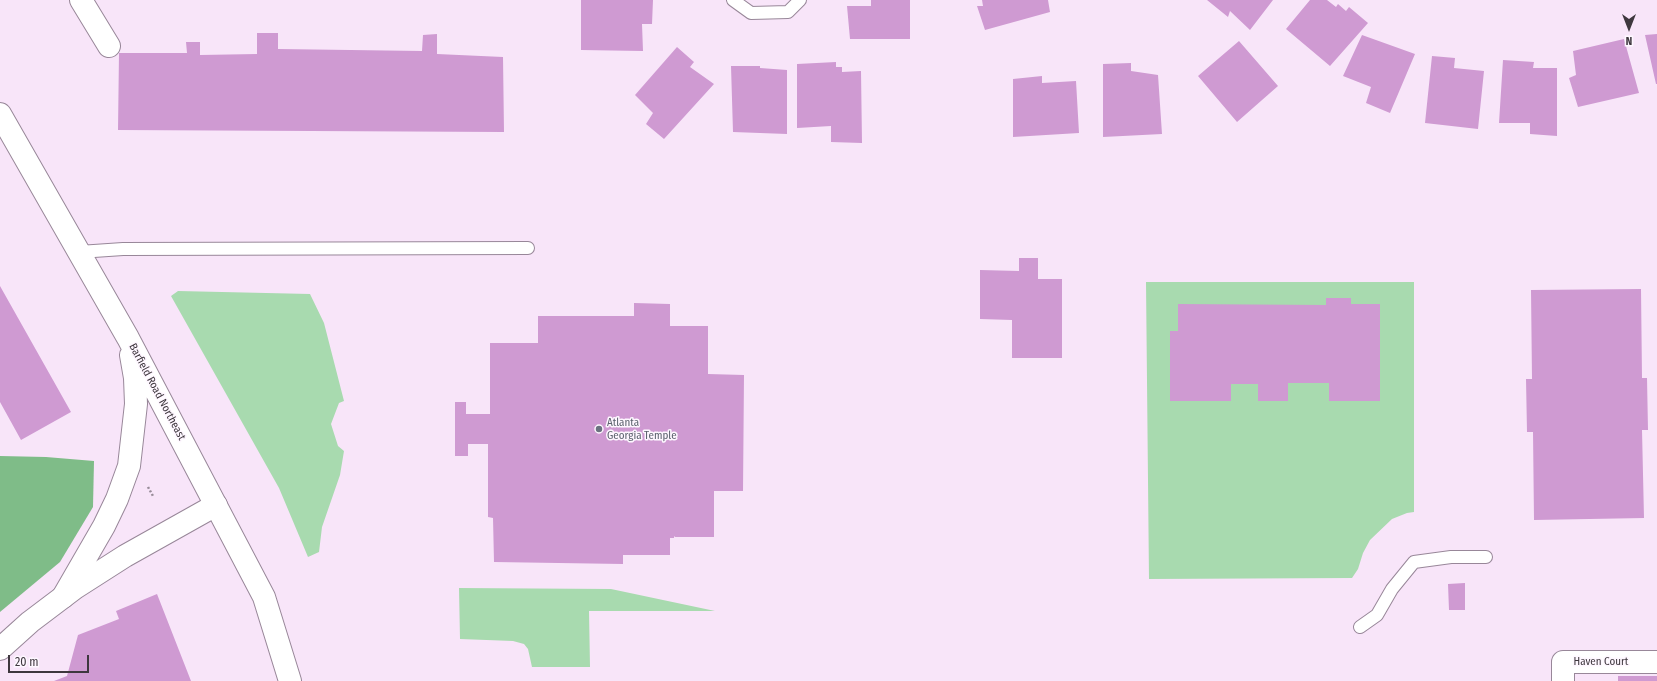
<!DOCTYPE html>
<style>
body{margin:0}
#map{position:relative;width:1657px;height:681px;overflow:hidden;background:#f8e5f9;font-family:"Fira Sans Condensed",sans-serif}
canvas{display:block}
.north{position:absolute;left:1609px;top:8px;width:40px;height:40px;-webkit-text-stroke:3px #fef7ff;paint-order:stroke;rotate:180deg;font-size:11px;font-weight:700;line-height:16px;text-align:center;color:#3e373e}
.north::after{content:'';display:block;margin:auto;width:14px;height:18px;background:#3e373e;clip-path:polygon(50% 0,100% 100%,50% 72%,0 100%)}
.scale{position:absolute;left:8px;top:655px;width:81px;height:18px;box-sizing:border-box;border:2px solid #3e373e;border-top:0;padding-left:5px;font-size:12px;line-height:14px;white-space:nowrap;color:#3e373e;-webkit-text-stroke:3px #fef7ff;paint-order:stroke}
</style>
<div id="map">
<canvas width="1657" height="681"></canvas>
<div class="north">N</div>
<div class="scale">20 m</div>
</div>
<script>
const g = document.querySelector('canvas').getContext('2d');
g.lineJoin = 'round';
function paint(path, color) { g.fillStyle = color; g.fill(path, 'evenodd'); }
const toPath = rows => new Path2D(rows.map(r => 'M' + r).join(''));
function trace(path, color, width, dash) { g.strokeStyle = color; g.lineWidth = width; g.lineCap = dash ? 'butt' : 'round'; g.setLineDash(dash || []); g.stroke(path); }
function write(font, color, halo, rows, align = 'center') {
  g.font = font + ' "Fira Sans Condensed",sans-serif'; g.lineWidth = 3; g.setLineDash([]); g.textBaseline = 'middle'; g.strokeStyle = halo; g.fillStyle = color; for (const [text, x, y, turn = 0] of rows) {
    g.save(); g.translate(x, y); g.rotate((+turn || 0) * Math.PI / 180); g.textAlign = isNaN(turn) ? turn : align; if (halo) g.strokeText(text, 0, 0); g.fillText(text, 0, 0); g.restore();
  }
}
const green = toPath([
 [1146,282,1414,282,1414,512,1407,513,1392,519,1370,540,1363,553,1358,569,1352,578,1149,579],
 [178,291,310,294,324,323,344,401,339,403,331,424,338,446,344,451,340,475,322,527,319,552,308,557,279,488,171,296],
 [459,588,611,589,715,611,589,611,590,667,532,667,528,649,524,644,513,641,460,639]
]);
const forest = toPath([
 [0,456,46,457,94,461,93,507,60,562,0,612]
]);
const building = toPath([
 [581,0,653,0,652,24,642,24,643,51,581,50],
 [871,0,910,0,910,39,850,39,847,6,871,6],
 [982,0,1048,0,1050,12,985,30,977,6,983,6],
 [1207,0,1273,0,1250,30,1230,11,1228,17],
 [1310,0,1327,0,1336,7,1338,4,1346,11,1349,7,1368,23,1330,66,1286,29],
 [257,33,278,33,278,49,422,51,423,35,437,34,437,54,503,57,504,132,118,130,119,53,187,53,186,42,200,42,200,55,257,54],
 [1657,34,1657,84,1656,84,1645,35],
 [1362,35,1415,54,1390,113,1366,103,1371,87,1343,76],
 [1624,39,1639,93,1578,107,1569,78,1576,75,1573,51],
 [1239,41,1278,86,1237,122,1198,76],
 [677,47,694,62,690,67,714,84,664,139,646,124,653,113,635,95],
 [1432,56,1455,58,1454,68,1484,71,1478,129,1425,123],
 [1503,60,1534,62,1533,68,1557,68,1557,136,1530,134,1530,123,1499,123],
 [836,62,836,67,842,67,842,72,861,71,862,143,831,142,831,126,797,128,797,64],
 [1131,63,1131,71,1158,75,1162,134,1103,137,1103,64],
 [731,66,760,66,760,68,787,70,787,134,733,132],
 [1042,76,1042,83,1076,81,1079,133,1013,137,1013,79],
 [1019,258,1038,258,1038,279,1062,279,1062,358,1012,358,1012,320,980,319,980,270,1019,271],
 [0,286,71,412,21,440,0,402],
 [1641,289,1642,378,1647,378,1648,430,1642,430,1644,518,1534,520,1533,432,1527,432,1526,379,1532,379,1531,290],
 [1326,298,1351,298,1351,304,1380,304,1380,401,1329,401,1329,383,1288,383,1288,401,1258,401,1258,384,1231,384,1231,401,1170,401,1170,331,1178,331,1178,304,1326,305],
 [634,303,670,304,670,326,708,326,708,374,744,375,743,491,714,491,714,537,675,537,674,536,674,538,670,538,670,555,623,555,623,564,494,562,493,518,488,517,488,444,468,444,468,456,455,456,455,402,466,402,466,414,490,414,490,343,538,343,538,316,634,316],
 [1465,583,1465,610,1449,610,1448,584],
 [157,594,191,681,54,681,67,676,78,635,119,619,116,611],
 [1618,676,1657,676,1657,681,1618,681]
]);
const path = toPath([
 [148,487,153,496]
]);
const lane = toPath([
 [733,0,751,13,788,12,800,0],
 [79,252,123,249,528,248],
 [1360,627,1377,615,1392,589,1414,562,1451,557,1486,557]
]);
const street = toPath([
 [81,0,109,46],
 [0,649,30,622,75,588,125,556,216,505],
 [1563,681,1563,662,1657,662]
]);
const secondary = toPath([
 [0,114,128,338,264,597,290,681],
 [63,597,104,526,117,499,129,466,136,404,135,378,131,355]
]);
const markers = [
 [599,429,4,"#6b7280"]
];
const streetNames = [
 ["Barfield Road Northeast",157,392,62],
 ["Haven Court",1601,662]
];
const worshipNames = [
 ["Atlanta",607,423],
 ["Georgia Temple",607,436]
];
paint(green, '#a8daaf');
paint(forest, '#7fbc88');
paint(building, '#cf9ad2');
trace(lane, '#988799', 14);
trace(street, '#988799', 24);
trace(secondary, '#988799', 24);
trace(path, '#988c99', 2.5, [2, 2]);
trace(lane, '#fff', 12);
trace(street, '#fff', 22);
trace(secondary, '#fff', 22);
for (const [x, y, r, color] of markers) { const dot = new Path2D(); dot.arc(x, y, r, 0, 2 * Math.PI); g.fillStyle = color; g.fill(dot); trace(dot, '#fef7ff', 1.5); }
write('11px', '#3e373e', '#fef7ff', streetNames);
write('11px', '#5b616d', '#fef7ff', worshipNames, 'left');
</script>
